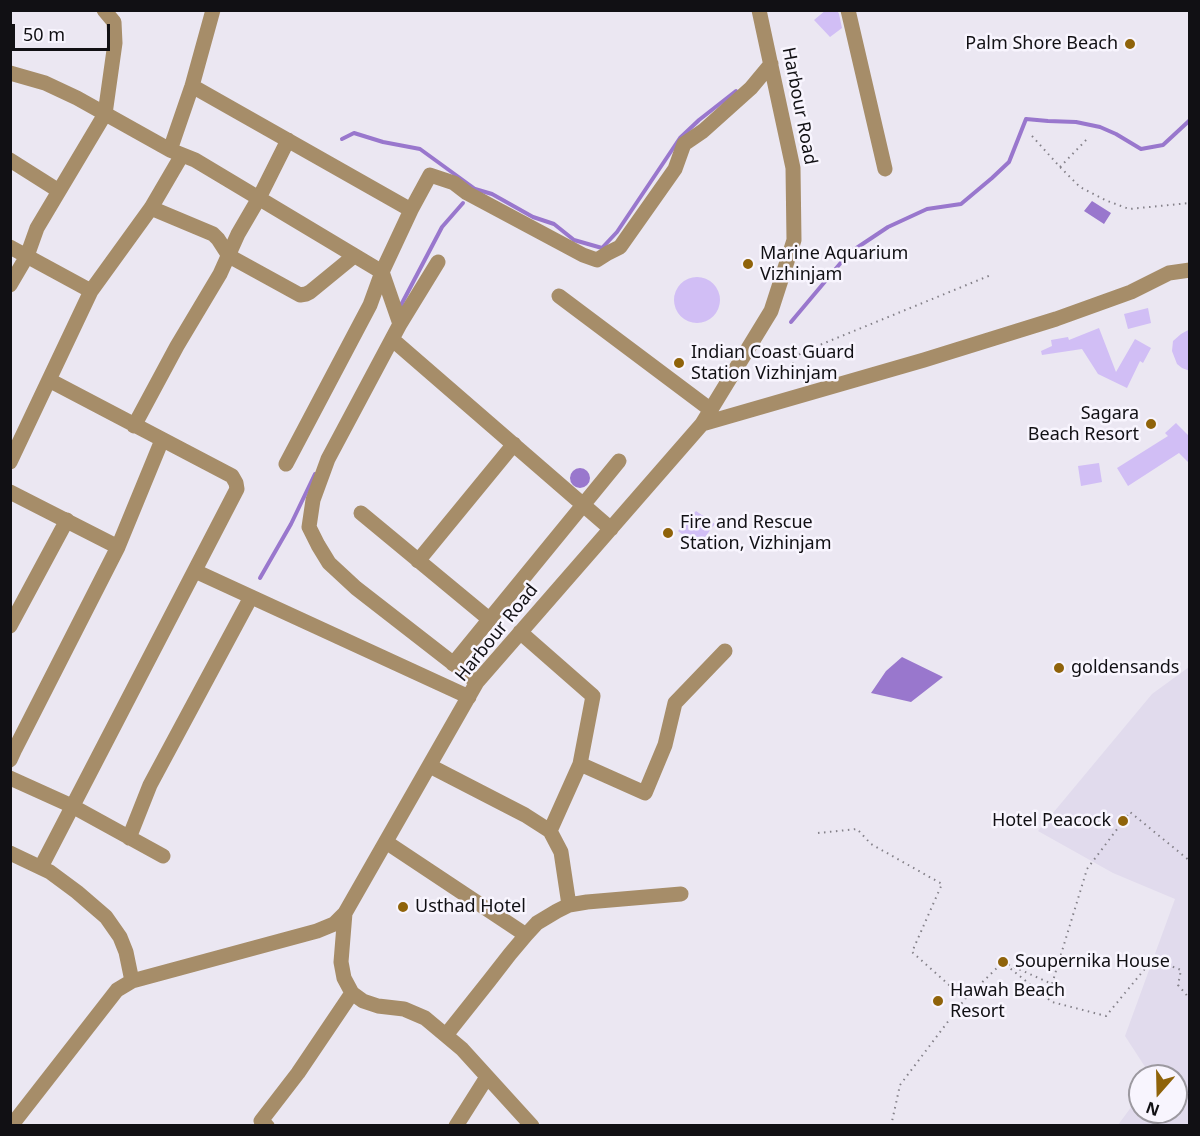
<!DOCTYPE html>
<style>
body{margin:0}
#map{position:relative;width:1200px;height:1136px;overflow:hidden;background:#ebe7f2;font-family:"Noto Sans",sans-serif}
canvas{display:block}
.frame{position:absolute;inset:0;border:12px solid #111014;pointer-events:none}
.north{position:absolute;left:1128px;top:1064px;width:60px;height:60px;box-sizing:border-box;background:#f8f5fe;border:2px solid #9c99a0;border-radius:50%;rotate:200deg;font-size:16px;font-weight:700;line-height:24px;text-align:center;color:#111014}
.north::after{content:'';display:block;margin:auto;width:21px;height:27px;background:#8f630a;clip-path:polygon(50% 0,100% 100%,50% 72%,0 100%)}
.scale{position:absolute;left:12px;top:24px;width:98px;height:27px;box-sizing:border-box;border:3px solid #111014;border-top:0;padding-left:8px;font-size:18px;line-height:21px;white-space:nowrap;color:#111014;-webkit-text-stroke:4px #f8f5fe;paint-order:stroke}
</style>
<div id="map">
<canvas width="1200" height="1136"></canvas>
<div class="frame"></div>
<div class="north">N</div>
<div class="scale">50 m</div>
</div>
<script>
const g = document.querySelector('canvas').getContext('2d');
g.lineJoin = 'round';
function paint(path, color) { g.fillStyle = color; g.fill(path, 'evenodd'); }
const toPath = rows => new Path2D(rows.map(r => 'M' + r).join(''));
function trace(path, color, width, dash) { g.strokeStyle = color; g.lineWidth = width; g.lineCap = dash ? 'butt' : 'round'; g.setLineDash(dash || []); g.stroke(path); }
function write(font, color, halo, rows, align = 'center') {
  g.font = font + ' "Noto Sans",sans-serif'; g.lineWidth = 5; g.setLineDash([]); g.textBaseline = 'middle'; g.strokeStyle = halo; g.fillStyle = color; for (const [text, x, y, turn = 0] of rows) {
    g.save(); g.translate(x, y); g.rotate((+turn || 0) * Math.PI / 180); g.textAlign = isNaN(turn) ? turn : align; if (halo) g.strokeText(text, 0, 0); g.fillText(text, 0, 0); g.restore();
  }
}
const built = toPath([
 [1189,667,1189,1125,1118,1125,1140,1095,1140,1112,1176,1112,1176,1076,1151,1076,1125,1036,1175,899,1113,873,1038,831,1152,694]
]);
const water = toPath([
 [1092,201,1111,213,1104,224,1084,211],
 '570 478a10 10 0 1 1 20 0a10 10 0 1 1-20 0Z',
 [902,657,943,677,911,702,871,693,886,671]
]);
const stream = toPath([
 [342,139,354,133,383,142,420,149,475,189,492,194,533,217,554,224,574,240,602,248,617,232,680,138,699,120,736,91],
 [400,307,442,227,463,203],
 [791,322,849,253,888,227,927,209,961,204,992,178,1009,162,1026,119,1048,121,1076,122,1100,127,1116,134,1141,149,1163,145,1190,120],
 [260,578,291,524,315,474]
]);
const building = toPath([
 [826,10,837,10,839,14,842,28,830,37,814,20],
 '674 300a23 23 0 1 1 46 0a23 23 0 1 1-46 0Z',
 [1148,308,1151,323,1128,329,1124,314],
 [1099,328,1116,372,1135,339,1151,348,1143,363,1140,361,1127,388,1098,374,1082,349,1042,355,1041,351,1052,346,1051,340,1068,337,1069,340],
 [1190,329,1190,371,1182,368,1177,364,1172,351,1173,341,1181,334],
 [1176,423,1190,437,1190,464,1179,453,1128,486,1117,468,1168,436,1165,433],
 [1099,463,1102,482,1081,486,1078,466],
 [696,511,715,524,698,546,678,531]
]);
const path = toPath([
 [1032,136,1060,167,1080,187,1105,200,1129,209,1190,203],
 [1060,167,1089,137],
 [797,381,792,366,795,357,805,351,991,275],
 [818,833,857,829,871,844,942,884,912,952,965,999],
 [1003,962,1052,984,1087,869,1130,812,1190,861],
 [1006,965,1052,1002,1106,1016,1153,959,1181,970,1178,985,1190,999],
 [891,1126,900,1085,965,999,1003,962]
]);
const minor = toPath([
 [848,10,885,169],
 [10,73,45,83,77,98,170,150,195,160,382,272,400,324],
 [192,86,411,210],
 [170,150,192,86,213,10],
 [10,160,59,191],
 [151,208,213,234,218,239,229,256,300,295,306,294,310,292,354,256],
 [10,247,91,291,10,462],
 [438,262,400,324,328,459,313,500,309,527,318,545,329,563,356,588,477,682],
 [10,285,27,256,37,228,105,114,115,43,114,22,104,10],
 [91,291,151,208,182,155],
 [559,296,711,410],
 [393,340,611,529],
 [702,424,924,360,1056,319,1131,292,1169,273,1190,270],
 [134,426,177,346,220,274,238,234,259,198,288,140],
 [286,464,370,305,382,272,411,210,430,175,454,183,467,193,583,255,597,260,608,253,620,247,675,169,684,144,703,131,751,88,771,64],
 [10,492,118,547],
 [361,513,489,619],
 [418,561,514,444],
 [195,571,469,697],
 [10,626,67,520],
 [520,632,593,696,580,764,550,831],
 [453,664,619,461],
 [10,760,15,749,118,547,162,440],
 [580,764,645,793,665,745,675,703,725,651],
 [430,766,525,815,550,831,561,852,569,905],
 [10,778,72,806,163,856],
 [129,838,150,785,251,597],
 [386,842,526,935],
 [10,853,50,872,77,892,106,917,120,937,126,952,132,981],
 [41,867,237,489,236,483,232,476,49,380],
 [345,913,341,962,344,978,352,993,363,1001,378,1006,404,1009,425,1018,462,1049,532,1126],
 [446,1035,489,981,510,954,526,935,537,923,557,911,569,905,587,902,681,894],
 [11,1126,117,990,132,981,317,931,334,924,345,913,477,682,702,424,771,311,794,240,793,168,759,10],
 [267,1126,261,1121,298,1073,352,993],
 [456,1126,487,1077]
]);
const markers = [
 [1130,44,6,"#8f630a"],
 [748,264,6,"#8f630a"],
 [679,363,6,"#8f630a"],
 [1151,424,6,"#8f630a"],
 [668,533,6,"#8f630a"],
 [1059,668,6,"#8f630a"],
 [1123,821,6,"#8f630a"],
 [403,907,6,"#8f630a"],
 [1003,962,6,"#8f630a"],
 [938,1001,6,"#8f630a"]
];
const poiNames = [
 ["Palm Shore Beach",1118,44,"right"],
 ["Marine Aquarium",760,254],
 ["Vizhinjam",760,275],
 ["Indian Coast Guard",691,353],
 ["Station Vizhinjam",691,374],
 ["Sagara",1139,414,"right"],
 ["Beach Resort",1139,435,"right"],
 ["Fire and Rescue",680,523],
 ["Station, Vizhinjam",680,544],
 ["goldensands",1071,668],
 ["Hotel Peacock",1111,821,"right"],
 ["Usthad Hotel",415,907],
 ["Soupernika House",1015,962],
 ["Hawah Beach",950,991],
 ["Resort",950,1012]
];
const streetNames = [
 ["Harbour Road",799,106,79],
 ["Harbour Road",497,633,-51]
];
paint(built, '#e1dbed');
paint(water, '#9977cd');
trace(stream, '#9977cd', 4);
paint(building, '#d1bef5');
trace(path, '#848189', 2, [1.5, 4.5]);
trace(minor, '#a68d69', 15);
for (const [x, y, r, color] of markers) { const dot = new Path2D(); dot.arc(x, y, r, 0, 2 * Math.PI); g.fillStyle = color; g.fill(dot); trace(dot, '#f8f5fe', 2); }
write('18px', '#111014', '#f8f5fe', poiNames, 'left');
write('18px', '#111014', '#f8f5fe', streetNames);
</script>
